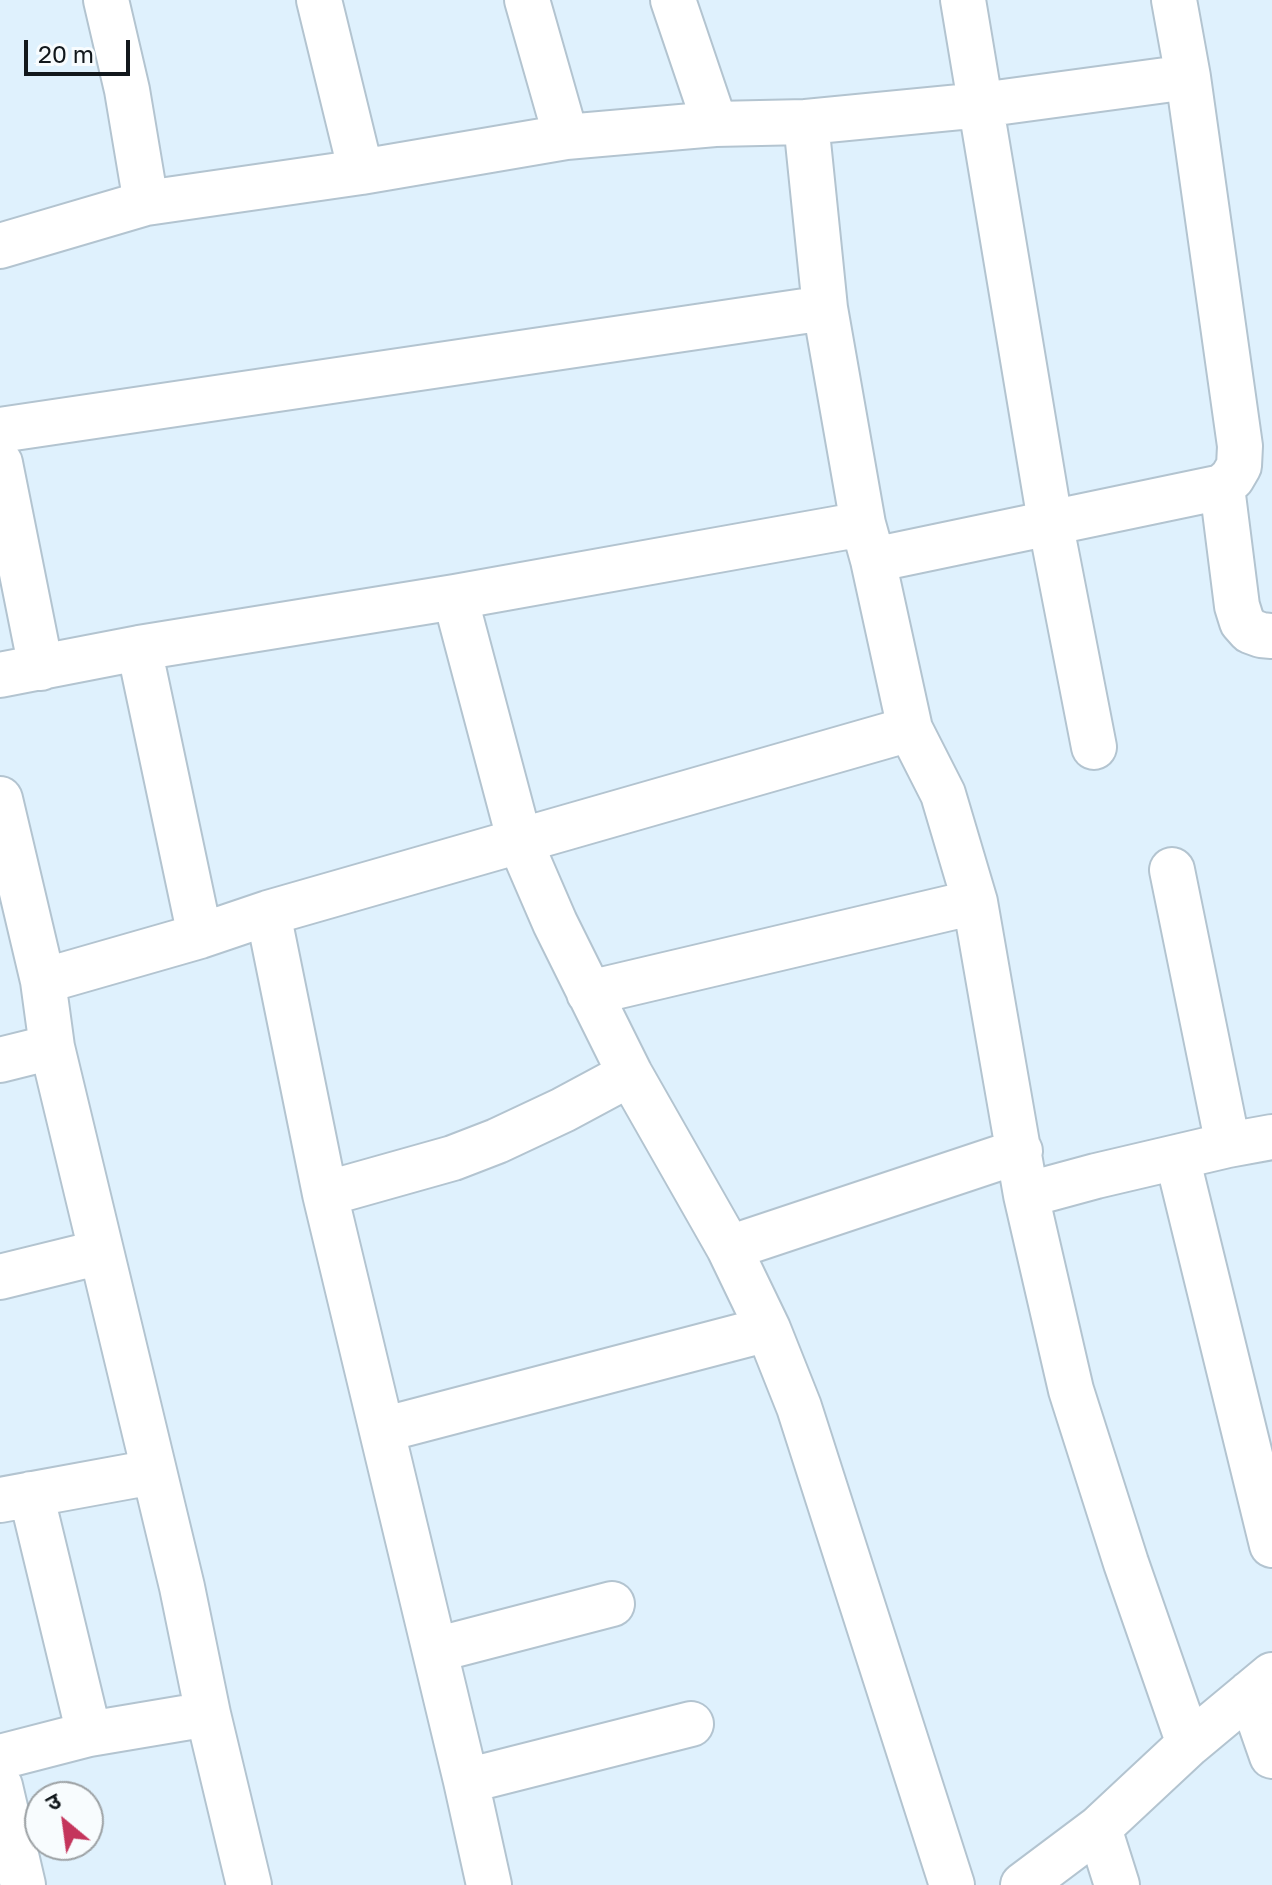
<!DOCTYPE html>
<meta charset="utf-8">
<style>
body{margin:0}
#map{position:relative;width:1272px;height:1885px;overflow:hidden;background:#dff1fd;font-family:"Golos Text","Noto Sans Devanagari",sans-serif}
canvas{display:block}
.north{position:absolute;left:24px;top:1781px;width:80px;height:80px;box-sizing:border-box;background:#f8fcfe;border:2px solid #9ca1a4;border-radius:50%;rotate:331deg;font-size:22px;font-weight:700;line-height:32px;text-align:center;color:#12181c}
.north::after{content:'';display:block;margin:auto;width:28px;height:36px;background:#c4355c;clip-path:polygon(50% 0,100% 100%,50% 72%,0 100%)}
.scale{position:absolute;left:24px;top:40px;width:106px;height:36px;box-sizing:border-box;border:4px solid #12181c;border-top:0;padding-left:10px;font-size:24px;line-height:28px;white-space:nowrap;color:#12181c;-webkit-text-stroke:6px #f8fcfe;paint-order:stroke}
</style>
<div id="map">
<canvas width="1272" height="1885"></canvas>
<div class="north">उ</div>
<div class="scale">20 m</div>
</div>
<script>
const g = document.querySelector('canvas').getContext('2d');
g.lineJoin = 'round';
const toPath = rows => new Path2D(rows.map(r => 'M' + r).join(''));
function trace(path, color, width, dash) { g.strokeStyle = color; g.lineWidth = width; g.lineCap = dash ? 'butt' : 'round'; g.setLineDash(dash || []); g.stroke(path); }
const minor = toPath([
 [106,0,127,90,146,203],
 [319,0,361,172],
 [527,0,566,137],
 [673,0,715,124],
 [963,0,1050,521,1094,747],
 [806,122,825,308,863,524,873,560,910,729,943,794,975,902,1026,1195,1071,1390,1126,1563,1189,1744],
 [0,246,146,203,361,172,566,137,715,124,806,122,981,105,1188,77],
 [0,430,825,308],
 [0,463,41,668],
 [1222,487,1237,606,1242,622,1250,631,1261,635,1272,636],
 [873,560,1222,487,1232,478,1239,466,1240,446,1188,77,1174,0],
 [455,597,520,842,555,923,630,1074,729,1248,768,1329,799,1407,952,1885],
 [139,648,200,936],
 [0,675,139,648,455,597,863,524],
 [0,799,43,981,52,1047,182,1587,208,1714,249,1885],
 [1172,870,1228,1145],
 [268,913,325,1194,466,1781,489,1885],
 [43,981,200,936,268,913,910,729],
 [589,993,975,902],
 [0,1060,52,1047],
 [1177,1157,1272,1545],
 [325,1194,453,1158,497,1141,563,1110,630,1074],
 [1026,1195,1096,1176,1228,1145,1272,1137],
 [729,1248,1020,1151],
 [0,1277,101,1252],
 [382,1430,768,1329],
 [31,1494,89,1734],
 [0,1500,153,1472],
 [435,1650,612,1604],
 [1250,1693,1272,1756],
 [0,1757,89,1734,208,1714],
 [466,1781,691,1724],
 [0,1786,23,1885],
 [1099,1828,1117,1885],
 [1023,1885,1099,1828,1189,1744,1272,1675]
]);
trace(minor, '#b3c4d0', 48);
trace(minor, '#fff', 44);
</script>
